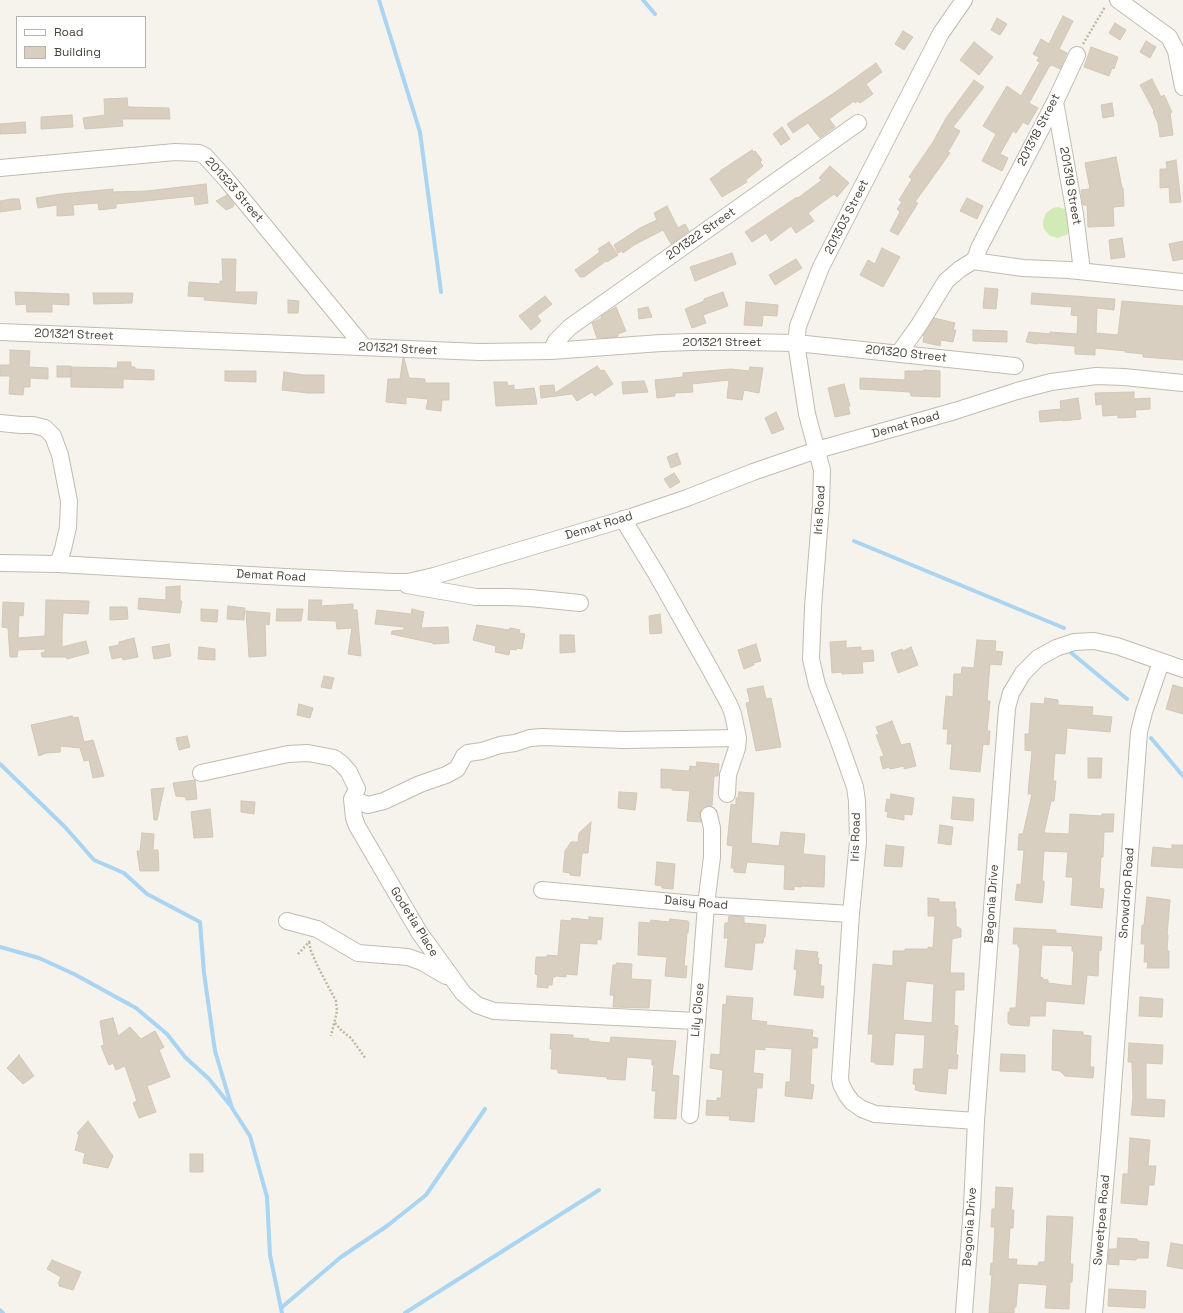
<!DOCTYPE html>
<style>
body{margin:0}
#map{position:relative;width:1183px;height:1313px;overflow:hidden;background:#f6f3ec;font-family:"Space Grotesk",sans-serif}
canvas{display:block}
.legend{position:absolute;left:16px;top:16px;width:130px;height:52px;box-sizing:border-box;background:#fff;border:1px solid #b7b4b0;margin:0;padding:5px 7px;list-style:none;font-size:12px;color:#4b4439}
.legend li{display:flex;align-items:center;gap:8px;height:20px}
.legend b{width:20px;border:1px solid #b7b4b0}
</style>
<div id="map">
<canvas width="1183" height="1313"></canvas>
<ul class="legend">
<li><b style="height:5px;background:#fff"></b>Road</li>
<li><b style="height:11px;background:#d8cfc1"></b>Building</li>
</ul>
</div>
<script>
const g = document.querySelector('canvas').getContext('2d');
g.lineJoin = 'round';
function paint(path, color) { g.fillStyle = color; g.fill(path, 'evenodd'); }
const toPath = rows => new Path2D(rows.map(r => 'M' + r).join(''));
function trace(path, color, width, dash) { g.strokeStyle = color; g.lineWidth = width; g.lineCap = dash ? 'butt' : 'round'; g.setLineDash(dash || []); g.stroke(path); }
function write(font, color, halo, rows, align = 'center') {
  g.font = font + ' "Space Grotesk",sans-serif'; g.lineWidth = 3.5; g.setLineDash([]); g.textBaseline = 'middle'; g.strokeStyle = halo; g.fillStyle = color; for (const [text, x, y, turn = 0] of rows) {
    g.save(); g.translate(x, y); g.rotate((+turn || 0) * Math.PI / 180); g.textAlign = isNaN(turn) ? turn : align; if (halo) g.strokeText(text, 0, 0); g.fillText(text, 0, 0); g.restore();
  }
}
const green = toPath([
 [1057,207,1065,209,1069,212,1070,232,1066,235,1058,238,1050,236,1044,229,1043,225,1043,221,1046,213,1053,208]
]);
const stream = toPath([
 [379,0,420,132,441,292],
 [643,0,655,14],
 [854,541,1064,628],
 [1069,651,1127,699],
 [1151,738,1183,776],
 [0,764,65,827,94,860,124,873,147,894,200,922,204,973,215,1051,232,1108,250,1136,267,1197,270,1255,282,1313],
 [0,947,39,958,74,974,136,1008,167,1034,185,1057,209,1079,230,1105],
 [281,1308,341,1257,387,1226,426,1195,485,1109],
 [0,1310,3,1313],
 [405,1313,599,1190]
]);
const building = toPath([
 [1063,16,1073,21,1059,49,1067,53,1060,69,1052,65,1049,67,1029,103,1038,108,1028,125,1023,122,1016,133,1013,131,1000,154,1008,158,1002,171,982,161,996,134,983,126,1007,86,1021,96,1040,62,1037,61,1039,57,1033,54,1041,39,1049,44,1063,16],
 [997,18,1007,24,1000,35,991,30,997,18],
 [1115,23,1126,30,1120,40,1109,33,1115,23],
 [903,31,913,37,904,50,895,44,903,31],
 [1146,41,1156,47,1150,58,1140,52,1146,41],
 [974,42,993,57,979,75,960,60,974,42],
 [1091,47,1118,57,1114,69,1112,68,1109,76,1084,67,1091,47],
 [876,63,882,72,866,84,873,94,860,103,858,101,855,103,854,101,829,119,835,127,820,138,808,123,793,133,787,124,834,93,876,63],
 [1152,79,1161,97,1164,95,1172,112,1170,113,1173,135,1160,137,1158,123,1153,112,1154,111,1140,85,1152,79],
 [974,80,984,87,953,127,960,131,948,152,950,153,915,202,918,203,898,235,890,231,900,212,897,209,902,202,899,200,912,179,909,177,933,142,946,118,974,80],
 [127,98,128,107,169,108,170,119,122,119,123,126,85,129,83,118,105,115,104,99,127,98],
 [1112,103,1114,116,1103,118,1101,105,1112,103],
 [72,115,73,127,41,129,41,117,72,115],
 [25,122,26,133,0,134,0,124,25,122],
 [782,127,790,139,781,145,773,134,782,127],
 [752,150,753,152,755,151,762,160,760,162,763,166,746,180,747,182,722,197,710,179,720,172,720,171,752,150],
 [1116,157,1122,188,1123,188,1124,206,1113,207,1114,226,1088,227,1087,205,1083,205,1081,190,1090,189,1085,163,1116,157],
 [1176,160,1181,202,1170,203,1169,187,1160,188,1160,169,1167,169,1166,162,1176,160],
 [830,166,849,183,837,197,834,194,808,213,814,221,796,233,791,226,771,241,766,233,752,242,745,232,797,197,798,198,822,180,819,178,830,166],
 [206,184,208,203,195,205,194,196,116,204,116,208,99,210,98,203,73,205,74,215,57,216,57,205,38,208,36,198,61,194,113,189,113,192,147,191,206,184],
 [227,195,234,204,233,207,226,210,216,201,227,195],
 [967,198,983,206,977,219,960,211,967,198],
 [12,199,19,199,21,209,0,212,0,201,12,199],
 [667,206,678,228,685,224,689,231,671,244,663,230,634,245,623,253,622,251,618,253,614,245,640,228,657,220,654,213,667,206],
 [1122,238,1125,257,1111,259,1109,240,1122,238],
 [1183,241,1183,259,1173,261,1169,244,1183,241],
 [609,242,618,255,607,262,606,261,584,277,580,277,575,270,600,252,598,249,609,242],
 [882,248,900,257,883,287,860,275,868,260,875,264,882,248],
 [732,253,736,264,695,281,690,267,732,253],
 [222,259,236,259,235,292,257,292,256,304,204,300,205,297,188,296,189,282,220,284,220,281,223,281,222,259],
 [796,259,802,268,775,285,769,275,796,259],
 [985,288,998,289,996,309,983,308,985,288],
 [15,292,69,294,69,305,52,304,52,312,27,312,26,304,16,305,15,292],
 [723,292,728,306,703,315,706,323,692,328,685,309,704,301,704,299,723,292],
 [93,293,133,293,132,303,94,304,93,293],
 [1032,293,1115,299,1114,310,1097,308,1096,333,1118,335,1122,301,1183,306,1183,360,1143,357,1143,354,1125,352,1126,351,1095,348,1095,355,1075,354,1075,346,1038,343,1037,344,1026,342,1029,332,1050,334,1050,332,1077,334,1078,316,1071,315,1072,307,1031,304,1032,293],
 [545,296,552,304,537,316,541,321,531,330,519,316,545,296],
 [288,300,299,301,298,313,288,313,288,300],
 [746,302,778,305,777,316,763,315,762,326,744,325,746,302],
 [616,307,626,331,618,334,618,336,616,337,597,338,592,323,602,318,601,316,616,307],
 [648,307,652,317,639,319,638,309,648,307],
 [934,318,955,323,953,330,956,330,953,342,941,340,940,346,923,342,924,336,923,336,934,318],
 [973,330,1007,331,1007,342,973,341,973,330],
 [10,350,30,351,29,367,48,368,48,379,30,378,30,387,24,387,23,395,9,394,10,376,0,376,0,365,10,365,10,350],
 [403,358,404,358,409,378,425,379,425,383,449,383,449,400,442,400,441,411,426,409,428,399,406,397,406,404,386,402,388,379,400,379,403,358],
 [118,362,131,362,131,367,135,367,135,369,154,370,154,380,123,379,123,388,71,387,71,367,117,368,118,362],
 [57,366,71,366,71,377,57,377,57,366],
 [597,366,601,371,604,370,613,384,595,396,592,392,577,401,572,394,541,398,540,386,554,385,555,393,597,366],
 [750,367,763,368,759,393,744,390,742,400,727,398,729,380,692,384,693,392,675,393,675,396,657,398,655,380,683,377,683,373,731,369,749,371,750,367],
 [924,370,940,371,940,397,911,396,910,392,860,389,860,378,905,380,905,371,924,371,924,370],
 [225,371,256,371,256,382,225,381,225,371],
 [284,372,304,375,324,375,324,393,308,393,282,390,284,372],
 [644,381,648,392,623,394,622,382,644,381],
 [494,382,507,382,508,386,514,385,514,390,534,388,537,404,496,406,494,382],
 [844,384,850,406,848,406,850,414,835,417,828,388,844,384],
 [1134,392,1134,399,1150,398,1150,409,1135,410,1136,417,1118,418,1118,415,1103,416,1102,404,1096,405,1095,393,1134,392],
 [1078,398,1081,419,1063,421,1063,420,1040,422,1039,411,1061,409,1060,401,1078,398],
 [776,412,784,429,772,434,765,418,776,412],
 [677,453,681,464,671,468,667,457,677,453],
 [674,473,680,482,670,488,664,479,674,473],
 [180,586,180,601,182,601,180,613,138,609,139,598,166,600,166,587,180,586],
 [46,600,89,601,88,614,63,613,62,628,62,647,86,641,89,653,67,659,66,657,42,657,41,653,45,652,45,649,18,650,17,657,10,657,8,628,2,627,3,602,24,603,23,616,19,615,18,638,45,636,46,600],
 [309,600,322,600,321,606,353,604,353,610,357,610,361,656,348,654,352,628,337,629,336,621,308,620,309,600],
 [228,606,245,608,244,620,227,619,228,606],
 [110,607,127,607,128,619,110,620,110,607],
 [201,609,218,610,217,622,201,621,201,609],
 [277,609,303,609,301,621,276,621,277,609],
 [412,609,424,612,421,628,448,627,449,643,433,644,433,643,391,634,392,631,404,630,404,627,375,624,377,610,411,614,412,609],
 [246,611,270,613,269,625,265,624,266,656,249,657,246,611],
 [660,614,662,633,650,634,649,616,660,614],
 [477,625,509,630,510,628,520,630,519,633,525,634,522,649,517,648,516,650,510,649,509,655,495,652,496,646,473,640,477,625],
 [560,635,574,635,575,652,560,653,560,635],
 [134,638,138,657,123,660,122,657,112,659,109,647,119,645,119,642,134,638],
 [977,640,996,641,995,651,1003,652,1001,665,990,664,987,701,990,701,987,731,990,731,989,745,983,744,980,772,950,769,952,744,947,744,948,729,943,729,946,696,953,697,954,674,961,674,962,667,974,668,977,640],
 [846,641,846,648,861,647,861,651,873,650,874,661,862,662,863,673,842,674,842,672,832,673,830,642,846,641],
 [169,644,171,656,154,659,152,647,169,644],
 [756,644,761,661,753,663,754,665,744,669,738,650,756,644],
 [199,647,215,649,215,660,198,659,199,647],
 [911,647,918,665,898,673,891,653,902,649,903,651,911,647],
 [324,676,334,678,331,689,321,687,324,676],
 [1173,685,1183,688,1183,714,1166,709,1173,685],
 [763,686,766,699,771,698,781,747,756,751,746,703,750,702,747,689,763,686],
 [1045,698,1058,700,1058,705,1093,707,1092,715,1112,717,1110,732,1067,728,1065,754,1055,753,1053,781,1056,781,1054,801,1051,801,1044,833,1069,834,1070,814,1101,816,1102,814,1114,814,1113,832,1104,832,1103,857,1101,857,1099,888,1104,889,1102,908,1071,905,1073,877,1066,877,1068,852,1044,851,1042,881,1044,881,1044,887,1042,903,1015,900,1017,884,1021,885,1024,850,1018,850,1019,834,1023,834,1032,794,1028,794,1032,751,1025,750,1025,734,1029,734,1031,703,1044,704,1045,698],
 [299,704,313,708,310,718,297,715,299,704],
 [72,716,73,718,78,717,84,742,93,740,104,776,93,778,89,760,84,761,80,748,61,746,60,752,46,753,39,756,31,725,72,716],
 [892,721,901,745,910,743,916,766,904,769,904,766,890,769,889,767,883,769,880,757,884,756,876,735,879,734,876,727,892,721],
 [187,736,190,747,179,750,176,738,187,736],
 [1088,758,1102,758,1101,778,1088,778,1088,758],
 [697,762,719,764,718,776,714,776,712,806,706,806,702,808,700,813,701,822,687,821,690,791,672,790,672,788,661,788,661,769,689,771,690,766,696,767,697,762],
 [195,780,197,799,186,800,186,797,176,796,173,783,195,780],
 [164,788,157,820,154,820,151,789,164,788],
 [619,792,637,793,635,810,618,808,619,792],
 [739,792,754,793,751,843,779,846,781,832,805,834,803,854,825,856,824,887,801,886,801,887,794,886,794,890,784,889,785,865,747,862,745,873,734,872,734,868,731,868,733,846,727,845,731,804,736,805,736,798,738,798,739,792],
 [891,794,914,798,912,815,904,814,904,820,887,817,888,812,885,811,887,799,890,800,891,794],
 [953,797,974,799,973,821,951,819,953,797],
 [241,801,255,802,254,814,241,812,241,801],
 [210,809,213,837,194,838,191,812,210,809],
 [591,822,588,853,582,853,580,876,570,875,570,873,563,872,565,851,571,842,578,842,579,833,591,822],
 [940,825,953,827,951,845,938,843,940,825],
 [142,833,154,834,153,850,158,850,159,871,140,871,137,851,140,851,142,833],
 [886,845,904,847,902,867,884,866,886,845],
 [1172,845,1183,845,1183,868,1151,866,1153,847,1172,849,1172,845],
 [657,862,675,864,673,889,662,888,662,886,655,885,657,862],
 [1147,897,1170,900,1167,935,1168,935,1167,951,1169,951,1169,968,1147,968,1148,962,1144,962,1145,944,1141,944,1142,925,1144,925,1147,897],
 [928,898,939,899,939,902,955,902,955,909,956,909,956,926,961,929,961,937,952,939,950,973,964,973,964,990,955,990,954,1025,958,1026,956,1055,958,1055,957,1069,948,1068,946,1094,918,1091,918,1090,915,1090,916,1085,913,1084,914,1069,923,1069,925,1035,895,1033,893,1065,875,1064,875,1062,871,1062,873,1034,868,1034,873,964,893,966,893,951,905,951,905,949,928,949,928,947,933,948,935,916,928,916,928,898],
 [906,981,934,984,932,1023,903,1020,906,981],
 [729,916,744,917,744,923,766,925,765,937,764,937,763,943,755,943,752,970,725,967,728,938,724,938,725,923,728,923,729,916],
 [589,917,603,918,601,940,597,939,597,944,580,943,577,975,566,974,566,977,556,976,555,977,553,977,552,985,548,985,548,988,537,987,538,975,535,974,536,957,547,957,547,955,558,956,561,920,571,921,572,918,589,920,589,917],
 [670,919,688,921,688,922,689,923,688,933,687,933,684,966,687,966,686,978,665,976,667,957,638,955,639,922,650,923,651,920,669,922,670,919],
 [1014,928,1056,930,1056,933,1102,937,1101,951,1099,950,1098,976,1087,975,1084,1004,1046,1001,1045,1016,1030,1016,1029,1026,1010,1025,1009,1023,1008,1023,1008,1012,1010,1012,1010,1008,1016,1008,1020,947,1018,947,1018,944,1013,944,1014,928],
 [1042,945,1072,946,1072,951,1074,951,1072,986,1048,983,1048,980,1042,979,1043,978,1040,977,1042,945],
 [796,950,818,952,817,958,819,958,818,964,822,965,820,986,824,986,823,998,794,995,797,970,794,969,796,950],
 [617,963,632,964,631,979,651,980,649,1008,613,1007,614,995,610,995,613,965,616,965,617,963],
 [727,996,753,998,751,1020,767,1022,766,1025,813,1030,812,1037,818,1038,817,1048,812,1048,810,1084,814,1085,812,1099,785,1096,786,1082,790,1082,792,1049,765,1047,765,1050,755,1049,753,1073,763,1074,762,1088,757,1088,754,1122,729,1120,730,1116,706,1115,707,1100,717,1101,717,1098,721,1098,723,1070,710,1068,711,1054,719,1055,720,1053,723,1004,726,1005,727,996],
 [1140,997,1163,999,1162,1017,1139,1016,1140,997],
 [113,1018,118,1036,130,1027,141,1039,155,1031,164,1047,159,1050,170,1077,147,1086,156,1112,139,1118,133,1103,137,1101,125,1066,116,1070,113,1063,109,1065,101,1046,104,1045,100,1021,113,1018],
 [1053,1030,1083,1032,1083,1035,1091,1036,1090,1067,1094,1067,1093,1078,1065,1076,1060,1071,1052,1070,1053,1030],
 [551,1034,573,1035,573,1038,589,1039,589,1041,610,1043,611,1037,676,1041,672,1075,679,1076,676,1119,654,1118,656,1091,652,1091,654,1065,652,1065,652,1059,627,1057,625,1080,607,1079,607,1077,558,1073,558,1071,557,1069,551,1069,552,1049,550,1049,551,1034],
 [1129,1043,1163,1045,1162,1064,1146,1063,1146,1099,1165,1100,1164,1117,1131,1115,1133,1098,1132,1062,1128,1062,1129,1043],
 [1001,1054,1025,1055,1025,1072,1000,1071,1001,1054],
 [19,1055,34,1076,23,1084,7,1068,19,1055],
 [88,1121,113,1156,108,1168,83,1163,85,1153,75,1150,79,1135,77,1133,88,1121],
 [1130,1138,1150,1140,1148,1166,1156,1166,1154,1185,1149,1185,1147,1205,1121,1203,1123,1174,1128,1174,1130,1138],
 [190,1154,203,1154,203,1172,190,1172,190,1154],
 [996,1187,1013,1188,1011,1210,1014,1210,1013,1228,1010,1228,1008,1259,1017,1259,1016,1265,1038,1266,1039,1262,1045,1262,1047,1216,1073,1217,1070,1264,1073,1264,1072,1282,1070,1282,1069,1309,1045,1308,1047,1285,1020,1283,1018,1284,1016,1307,1014,1307,1014,1313,989,1313,992,1275,990,1275,991,1263,993,1264,995,1227,991,1227,992,1209,995,1209,996,1187],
 [1118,1238,1137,1239,1137,1241,1149,1242,1148,1258,1137,1258,1136,1260,1119,1259,1119,1265,1108,1264,1109,1249,1117,1249,1118,1238],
 [1171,1243,1183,1245,1183,1269,1167,1266,1171,1243],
 [52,1260,81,1272,73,1290,59,1286,60,1284,58,1284,61,1277,47,1269,52,1260],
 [1109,1289,1146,1291,1145,1308,1108,1306,1109,1289]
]);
const path = toPath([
 [1083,44,1105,7],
 [309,942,311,951,318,967,336,1001,337,1011,331,1036],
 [298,954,310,941],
 [335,1023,342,1031,351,1038,366,1059]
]);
const minor = toPath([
 [964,0,941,33,821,267,798,326,796,343,807,414,822,470,821,505,813,607,811,659,817,685,838,739,855,787,857,801,858,841,851,914,840,1078,841,1084,846,1094,852,1102,862,1109,875,1114,976,1121],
 [1118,0,1169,37,1176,51,1183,87],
 [1055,102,1075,214,1082,271],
 [0,168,175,152,199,153,205,156,226,179,364,347],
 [973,261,1023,268,1069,270,1183,282],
 [0,332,480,352,551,351,661,343,692,342,743,342,796,343,1015,366],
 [551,351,556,341,570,327,858,123],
 [899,353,919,325,946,281,960,269,973,261,976,257,979,248,1055,102,1077,55],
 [0,423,21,425,33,425,45,428,53,436,60,455,69,501,68,527,63,549,58,564],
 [623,519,657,575,710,669,729,704,733,714,738,738,737,748,728,775,727,794],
 [0,563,58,564,285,577,393,582,408,582,434,576,631,517,687,498,753,472,817,450,955,411,1017,391,1051,382,1096,376,1124,377,1183,383],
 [407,585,476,597,507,597,530,598,580,603],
 [201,773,288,754,308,753,334,758,342,764,349,772,357,789,352,799,354,818,357,826,419,932,463,993,477,1005,494,1011,696,1021],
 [352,799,368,805,384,801,420,784,446,775,457,769,464,756,468,753,482,751,500,745,515,743,530,738,542,737,624,740,738,738],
 [542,890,706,905,851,914],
 [287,921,317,929,358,953,408,957,422,962,446,976],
 [690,1115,706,905,712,857,712,828,709,815],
 [964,1313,972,1207,976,1121,1007,708,1011,693,1023,673,1038,658,1056,648,1074,642,1094,641,1117,646,1183,669],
 [1094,1313,1110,1128,1138,745,1139,732,1144,712,1161,662]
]);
const streetNames = [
 ["201318 Street",1039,130,-63],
 ["201319 Street",1070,186,80],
 ["201323 Street",234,190,49],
 ["201303 Street",847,217,-63],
 ["201322 Street",701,234,-35],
 ["201321 Street",74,335,2],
 ["201321 Street",722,343],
 ["201321 Street",398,349,3],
 ["201320 Street",906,354,6],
 ["Demat Road",906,425,-16],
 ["Iris Road",820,510,-87],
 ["Demat Road",599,526,-17],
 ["Demat Road",271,576,3],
 ["Iris Road",856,837,-88],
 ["Snowdrop Road",1127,893,-86],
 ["Daisy Road",696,903,5],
 ["Begonia Drive",992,904,-86],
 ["Godetia Place",414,922,58],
 ["Lily Close",698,1010,-85],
 ["Sweetpea Road",1102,1220,-85],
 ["Begonia Drive",970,1227,-86]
];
paint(green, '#d2eab5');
trace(stream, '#a9d4f2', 4);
paint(building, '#d8cfc1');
trace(building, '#d3c7b4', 1);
trace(minor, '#c2bbae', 18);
trace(path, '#c4b79f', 2.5, [2, 2]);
trace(minor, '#fff', 16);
write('12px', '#4b4439', '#fff', streetNames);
</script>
